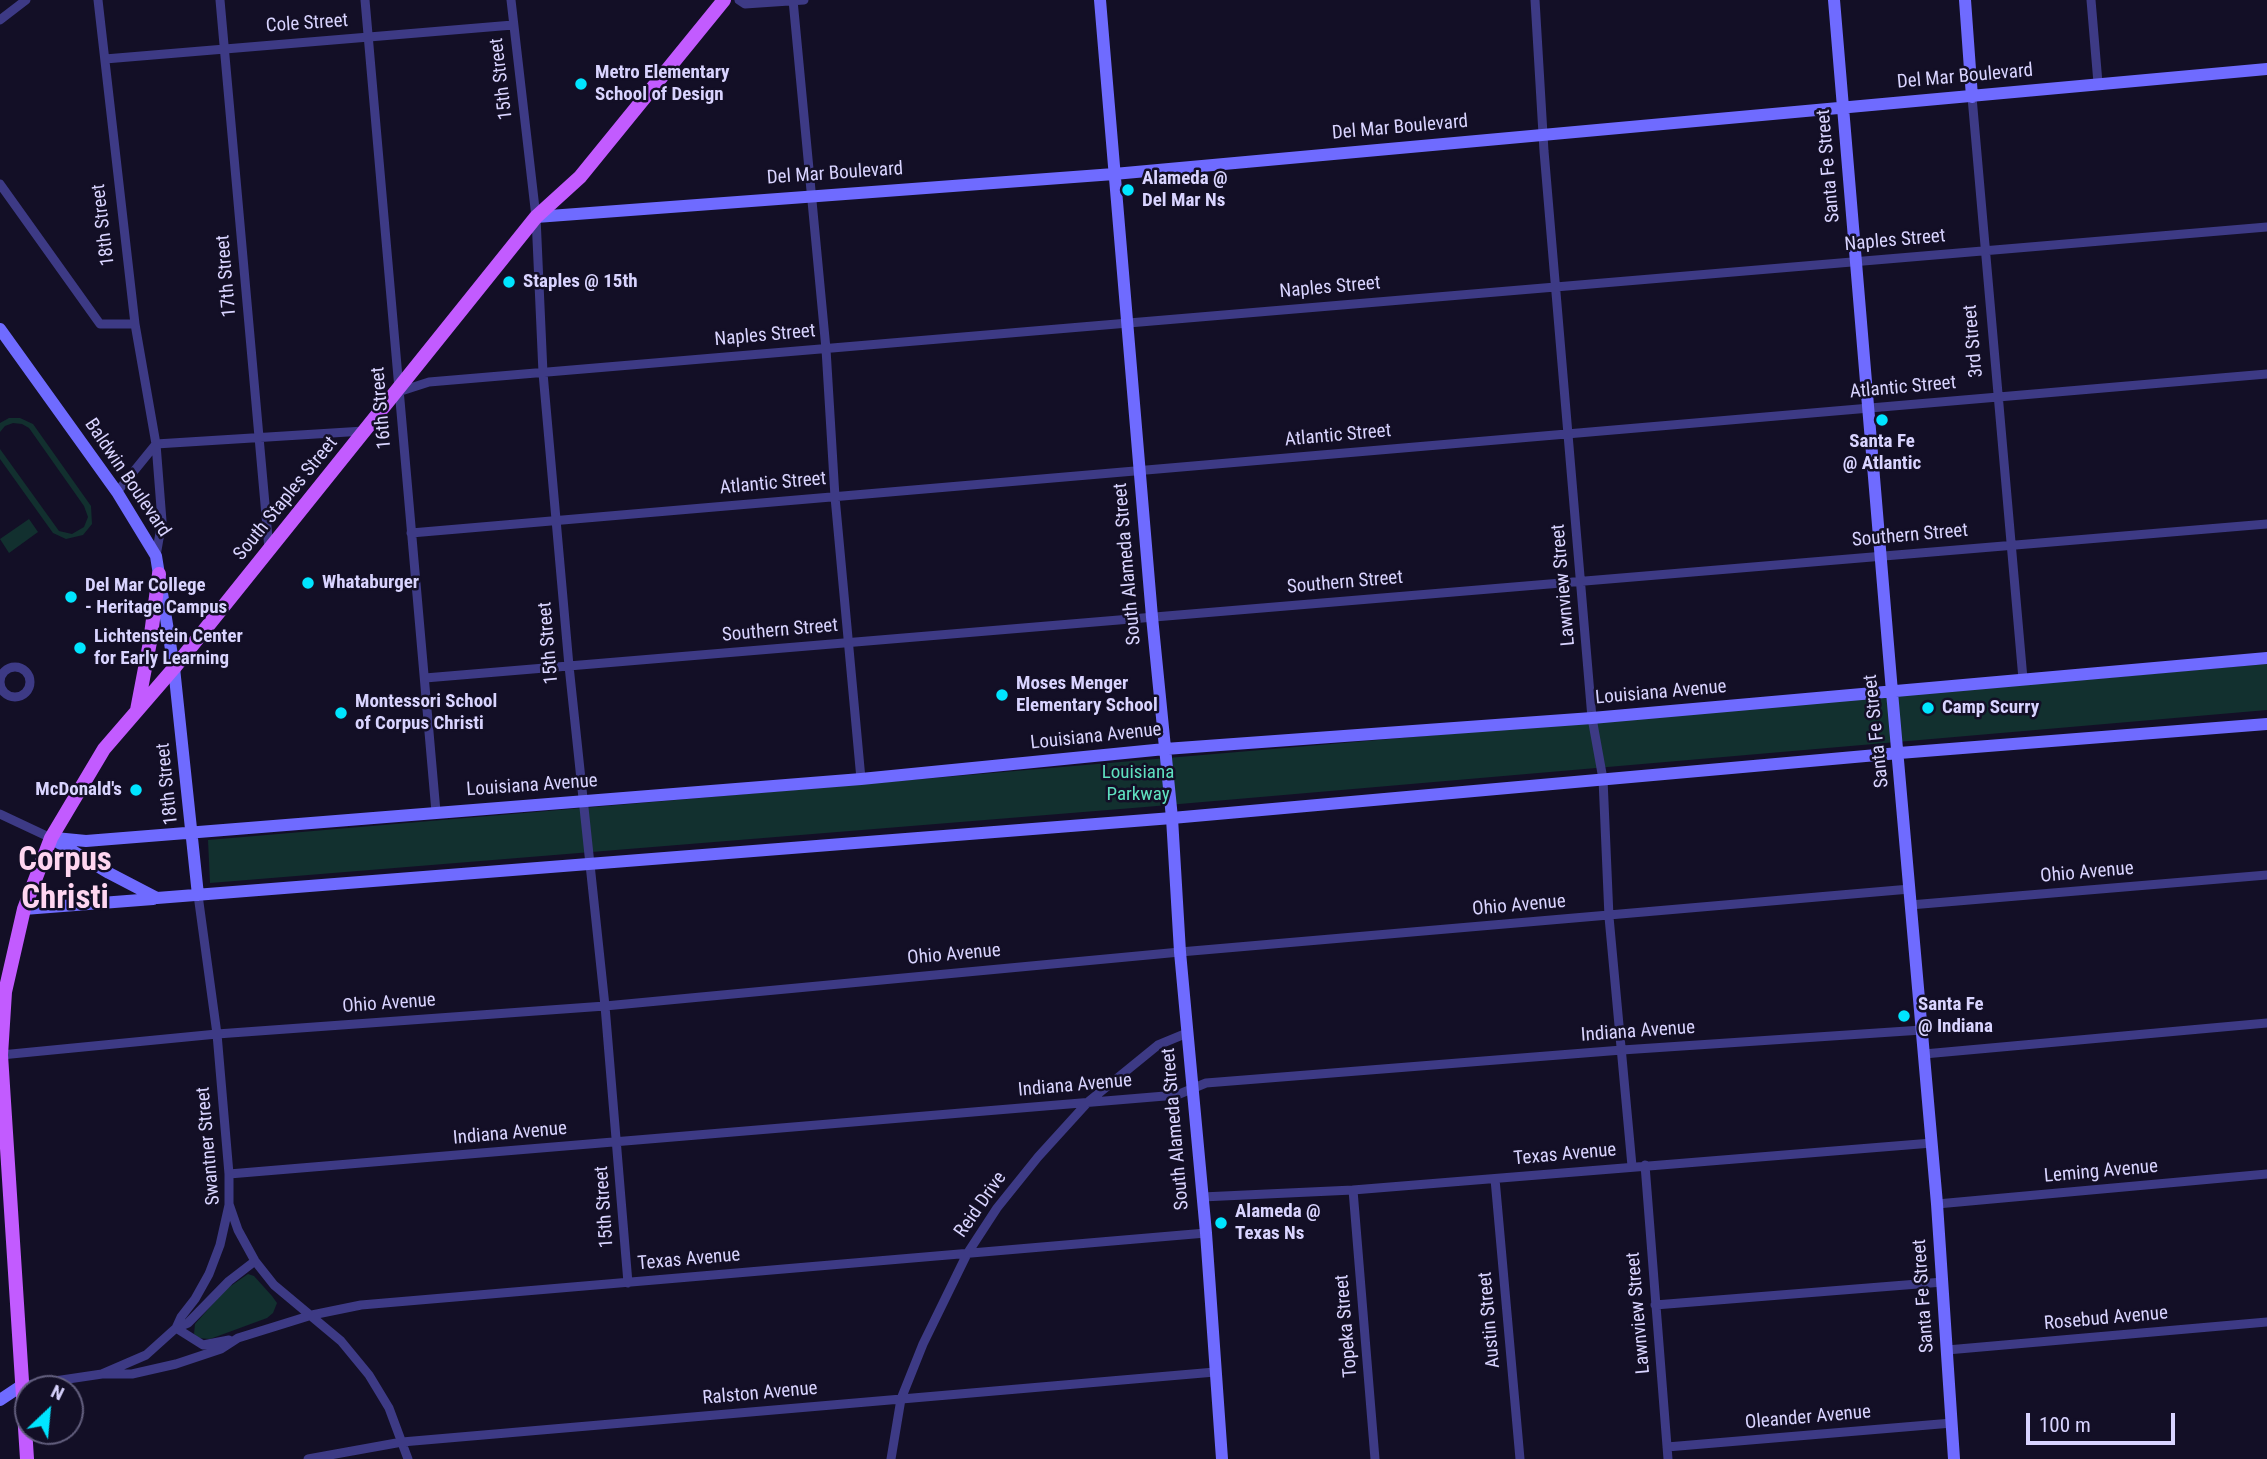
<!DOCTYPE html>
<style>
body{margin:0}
#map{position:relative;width:2267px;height:1459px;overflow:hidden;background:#130f26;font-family:"Roboto Condensed",sans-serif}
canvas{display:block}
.north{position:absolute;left:14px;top:1375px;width:70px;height:70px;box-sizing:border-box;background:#130f26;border:2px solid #625e7d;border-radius:50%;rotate:26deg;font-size:19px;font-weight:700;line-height:28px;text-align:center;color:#d9d4ff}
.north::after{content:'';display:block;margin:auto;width:24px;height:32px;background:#00e5ff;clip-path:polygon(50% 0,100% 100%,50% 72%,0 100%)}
.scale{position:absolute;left:2026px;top:1413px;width:149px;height:32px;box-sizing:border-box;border:4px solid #d9d4ff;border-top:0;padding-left:9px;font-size:21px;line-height:24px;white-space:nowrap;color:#d9d4ff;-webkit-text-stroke:5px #130f26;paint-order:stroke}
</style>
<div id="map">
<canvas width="2267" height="1459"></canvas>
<div class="north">N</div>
<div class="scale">100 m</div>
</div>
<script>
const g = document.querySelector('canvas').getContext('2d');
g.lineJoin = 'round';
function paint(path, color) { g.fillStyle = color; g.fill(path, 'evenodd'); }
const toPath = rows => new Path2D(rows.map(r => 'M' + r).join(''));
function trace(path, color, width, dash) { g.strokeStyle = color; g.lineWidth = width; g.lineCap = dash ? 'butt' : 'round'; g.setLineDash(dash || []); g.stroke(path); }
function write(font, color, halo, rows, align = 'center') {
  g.font = font + ' "Roboto Condensed",sans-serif'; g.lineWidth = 5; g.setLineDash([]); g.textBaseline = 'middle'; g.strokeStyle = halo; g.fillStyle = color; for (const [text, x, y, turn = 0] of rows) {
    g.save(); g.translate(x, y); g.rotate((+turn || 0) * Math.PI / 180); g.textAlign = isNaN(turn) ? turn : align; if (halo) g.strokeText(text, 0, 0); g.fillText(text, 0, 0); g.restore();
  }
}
const green = toPath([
 [9,418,20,418,33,424,91,506,92,524,83,535,66,539,53,533,0,459,0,449,59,531,72,534,84,527,88,517,84,506,29,428,22,424,13,423,5,426,0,432,0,423],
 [29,519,38,532,9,553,0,539],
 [2267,664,2267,710,1145,807,210,883,208,840],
 [248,1274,254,1276,272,1296,277,1303,273,1313,267,1318,210,1339,197,1338,194,1334,195,1324,225,1290]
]);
const street = toPath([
 [98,0,135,324,156,444,117,492],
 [220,0,269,549],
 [365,0,436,812],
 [511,0,536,217,543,373,569,666,605,1006,628,1283],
 [739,0,745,4,804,0],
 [793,0,826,349,835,497,861,779],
 [1535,0,1544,151,1592,718,1603,779,1609,917,1632,1166],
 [2091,0,2098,83],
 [0,20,26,0],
 [105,59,513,25],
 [1972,97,2023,679],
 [0,184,100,324,135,324],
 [398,392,429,382,2267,227],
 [411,533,2267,374],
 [156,556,162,521,156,444,364,431],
 '0 682a15 15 0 1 1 30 0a15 15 0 1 1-30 0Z',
 [425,678,2267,524],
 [0,814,51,838],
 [198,895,217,1034,229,1174,229,1204,238,1230,255,1261,274,1285,341,1341,369,1375,389,1408,408,1459],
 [1910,905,2267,875],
 [1924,1054,2267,1023],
 [1,1055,217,1034,605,1006,1180,952,1910,889],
 [1645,1165,1668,1459],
 [229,1174,1177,1095,1206,1083,1622,1050,1922,1030],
 [1495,1179,1520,1459],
 [1353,1190,1375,1459],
 [1202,1197,1353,1190,1932,1143],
 [1937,1204,2267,1174],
 [1655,1305,1943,1282],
 [176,1328,181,1317,195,1299,209,1274,220,1245,229,1205],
 [176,1328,203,1345,229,1340],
 [1947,1350,2267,1322],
 [102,1374,132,1374,176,1364,221,1349,238,1338,312,1315,361,1305,1206,1233],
 [21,1386,102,1374,146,1355,176,1328,188,1323,229,1281,255,1261],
 [1667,1447,1952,1423],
 [308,1459,402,1442,1215,1372],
 [891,1459,901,1399,923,1344,967,1254,997,1208,1038,1157,1088,1102,1158,1045,1187,1033]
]);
const secondary = toPath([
 [1100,0,1152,617,1172,818,1180,952,1206,1233,1222,1459],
 [1834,0,1892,692,1937,1204,1954,1459],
 [1965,0,1972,97],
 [536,217,1114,174,2267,69],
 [0,329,117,492,156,556,174,668,198,895],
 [51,838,109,873,157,898,1172,818,1899,753,2267,724],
 [55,838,86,841,861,779,1165,749,1592,718,2267,658],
 [24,909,153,899],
 [0,1400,21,1386]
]);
const primary = toPath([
 [137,710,150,642,159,574],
 [27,1459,1,1055,5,992,24,909,51,838,104,749,174,668,536,217,580,177,724,0]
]);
const markers = [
 [581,84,7,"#00e5ff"],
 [1128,190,7,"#00e5ff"],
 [509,282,7,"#00e5ff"],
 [1882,420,7,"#00e5ff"],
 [308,583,7,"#00e5ff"],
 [71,597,7,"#00e5ff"],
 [80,648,7,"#00e5ff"],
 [1002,695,7,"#00e5ff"],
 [1928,708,7,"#00e5ff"],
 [341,713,7,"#00e5ff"],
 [136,790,7,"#00e5ff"],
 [1904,1016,7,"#00e5ff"],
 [1221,1223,7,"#00e5ff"]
];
const streetNames = [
 ["Cole Street",307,24,-4],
 ["Del Mar Boulevard",1965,77,-5],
 ["15th Street",502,79,-97],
 ["Del Mar Boulevard",1400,128,-5],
 ["Santa Fe Street",1829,166,-95],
 ["Del Mar Boulevard",835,174,-4],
 ["18th Street",104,225,-97],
 ["Naples Street",1895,241,-5],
 ["17th Street",227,276,-95],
 ["Naples Street",1330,288,-5],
 ["Naples Street",765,336,-5],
 ["3rd Street",1974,341,-95],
 ["Atlantic Street",1903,388,-5],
 ["16th Street",382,408,-95],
 ["Atlantic Street",1338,436,-5],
 ["Baldwin Boulevard",127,478,56],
 ["Atlantic Street",773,484,-5],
 ["South Staples Street",286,499,-51],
 ["Southern Street",1910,536,-5],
 ["South Alameda Street",1128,564,-95],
 ["Southern Street",1345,583,-5],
 ["Lawnview Street",1564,585,-95],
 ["Southern Street",780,631,-5],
 ["15th Street",549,643,-95],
 ["Louisiana Avenue",1661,693,-5],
 ["Santa Fe Street",1877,731,-96],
 ["Louisiana Avenue",1096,737,-6],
 ["18th Street",168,784,-96],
 ["Louisiana Avenue",532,786,-4],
 ["Ohio Avenue",2087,873,-5],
 ["Ohio Avenue",1519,906,-5],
 ["Ohio Avenue",954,955,-5],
 ["Ohio Avenue",389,1004,-4],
 ["Indiana Avenue",1638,1032,-4],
 ["Indiana Avenue",1075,1086,-5],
 ["South Alameda Street",1176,1129,-95],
 ["Indiana Avenue",510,1134,-5],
 ["Swantner Street",209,1146,-95],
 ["Texas Avenue",1565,1155,-5],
 ["Leming Avenue",2101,1172,-5],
 ["Reid Drive",981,1205,-55],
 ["15th Street",605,1207,-94],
 ["Texas Avenue",689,1260,-5],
 ["Santa Fe Street",1924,1296,-94],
 ["Lawnview Street",1639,1313,-95],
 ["Rosebud Avenue",2106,1319,-5],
 ["Austin Street",1490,1320,-95],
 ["Topeka Street",1347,1326,-95],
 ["Ralston Avenue",760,1394,-5],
 ["Oleander Avenue",1808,1418,-5]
];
const poiNames = [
 ["Metro Elementary",595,73],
 ["School of Design",595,95],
 ["Alameda @",1142,179],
 ["Del Mar Ns",1142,201],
 ["Staples @ 15th",523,282],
 ["Santa Fe",1882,442,"center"],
 ["@ Atlantic",1882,464,"center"],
 ["Whataburger",322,583],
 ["Del Mar College",85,586],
 ["- Heritage Campus",85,608],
 ["Lichtenstein Center",94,637],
 ["for Early Learning",94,659],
 ["Moses Menger",1016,684],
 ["Elementary School",1016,706],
 ["Montessori School",355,702],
 ["of Corpus Christi",355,724],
 ["Camp Scurry",1942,708],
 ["McDonald's",122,790,"right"],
 ["Santa Fe",1918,1005],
 ["@ Indiana",1918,1027],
 ["Alameda @",1235,1212],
 ["Texas Ns",1235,1234]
];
const parkNames = [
 ["Louisiana",1138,773],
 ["Parkway",1138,795]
];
const townNames = [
 ["Corpus",65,862],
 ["Christi",65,900]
];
paint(green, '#12302f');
trace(street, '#3d3a85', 9);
trace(secondary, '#6f6bff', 12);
trace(primary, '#c25bff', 14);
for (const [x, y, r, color] of markers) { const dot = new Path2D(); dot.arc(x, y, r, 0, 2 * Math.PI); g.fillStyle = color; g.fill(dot); trace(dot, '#130f26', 2.5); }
write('19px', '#d9d4ff', '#130f26', streetNames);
write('bold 19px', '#d9d4ff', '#130f26', poiNames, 'left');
write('19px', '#5fe0c0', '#130f26', parkNames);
write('bold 33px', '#ffd6f0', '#130f26', townNames);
</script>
